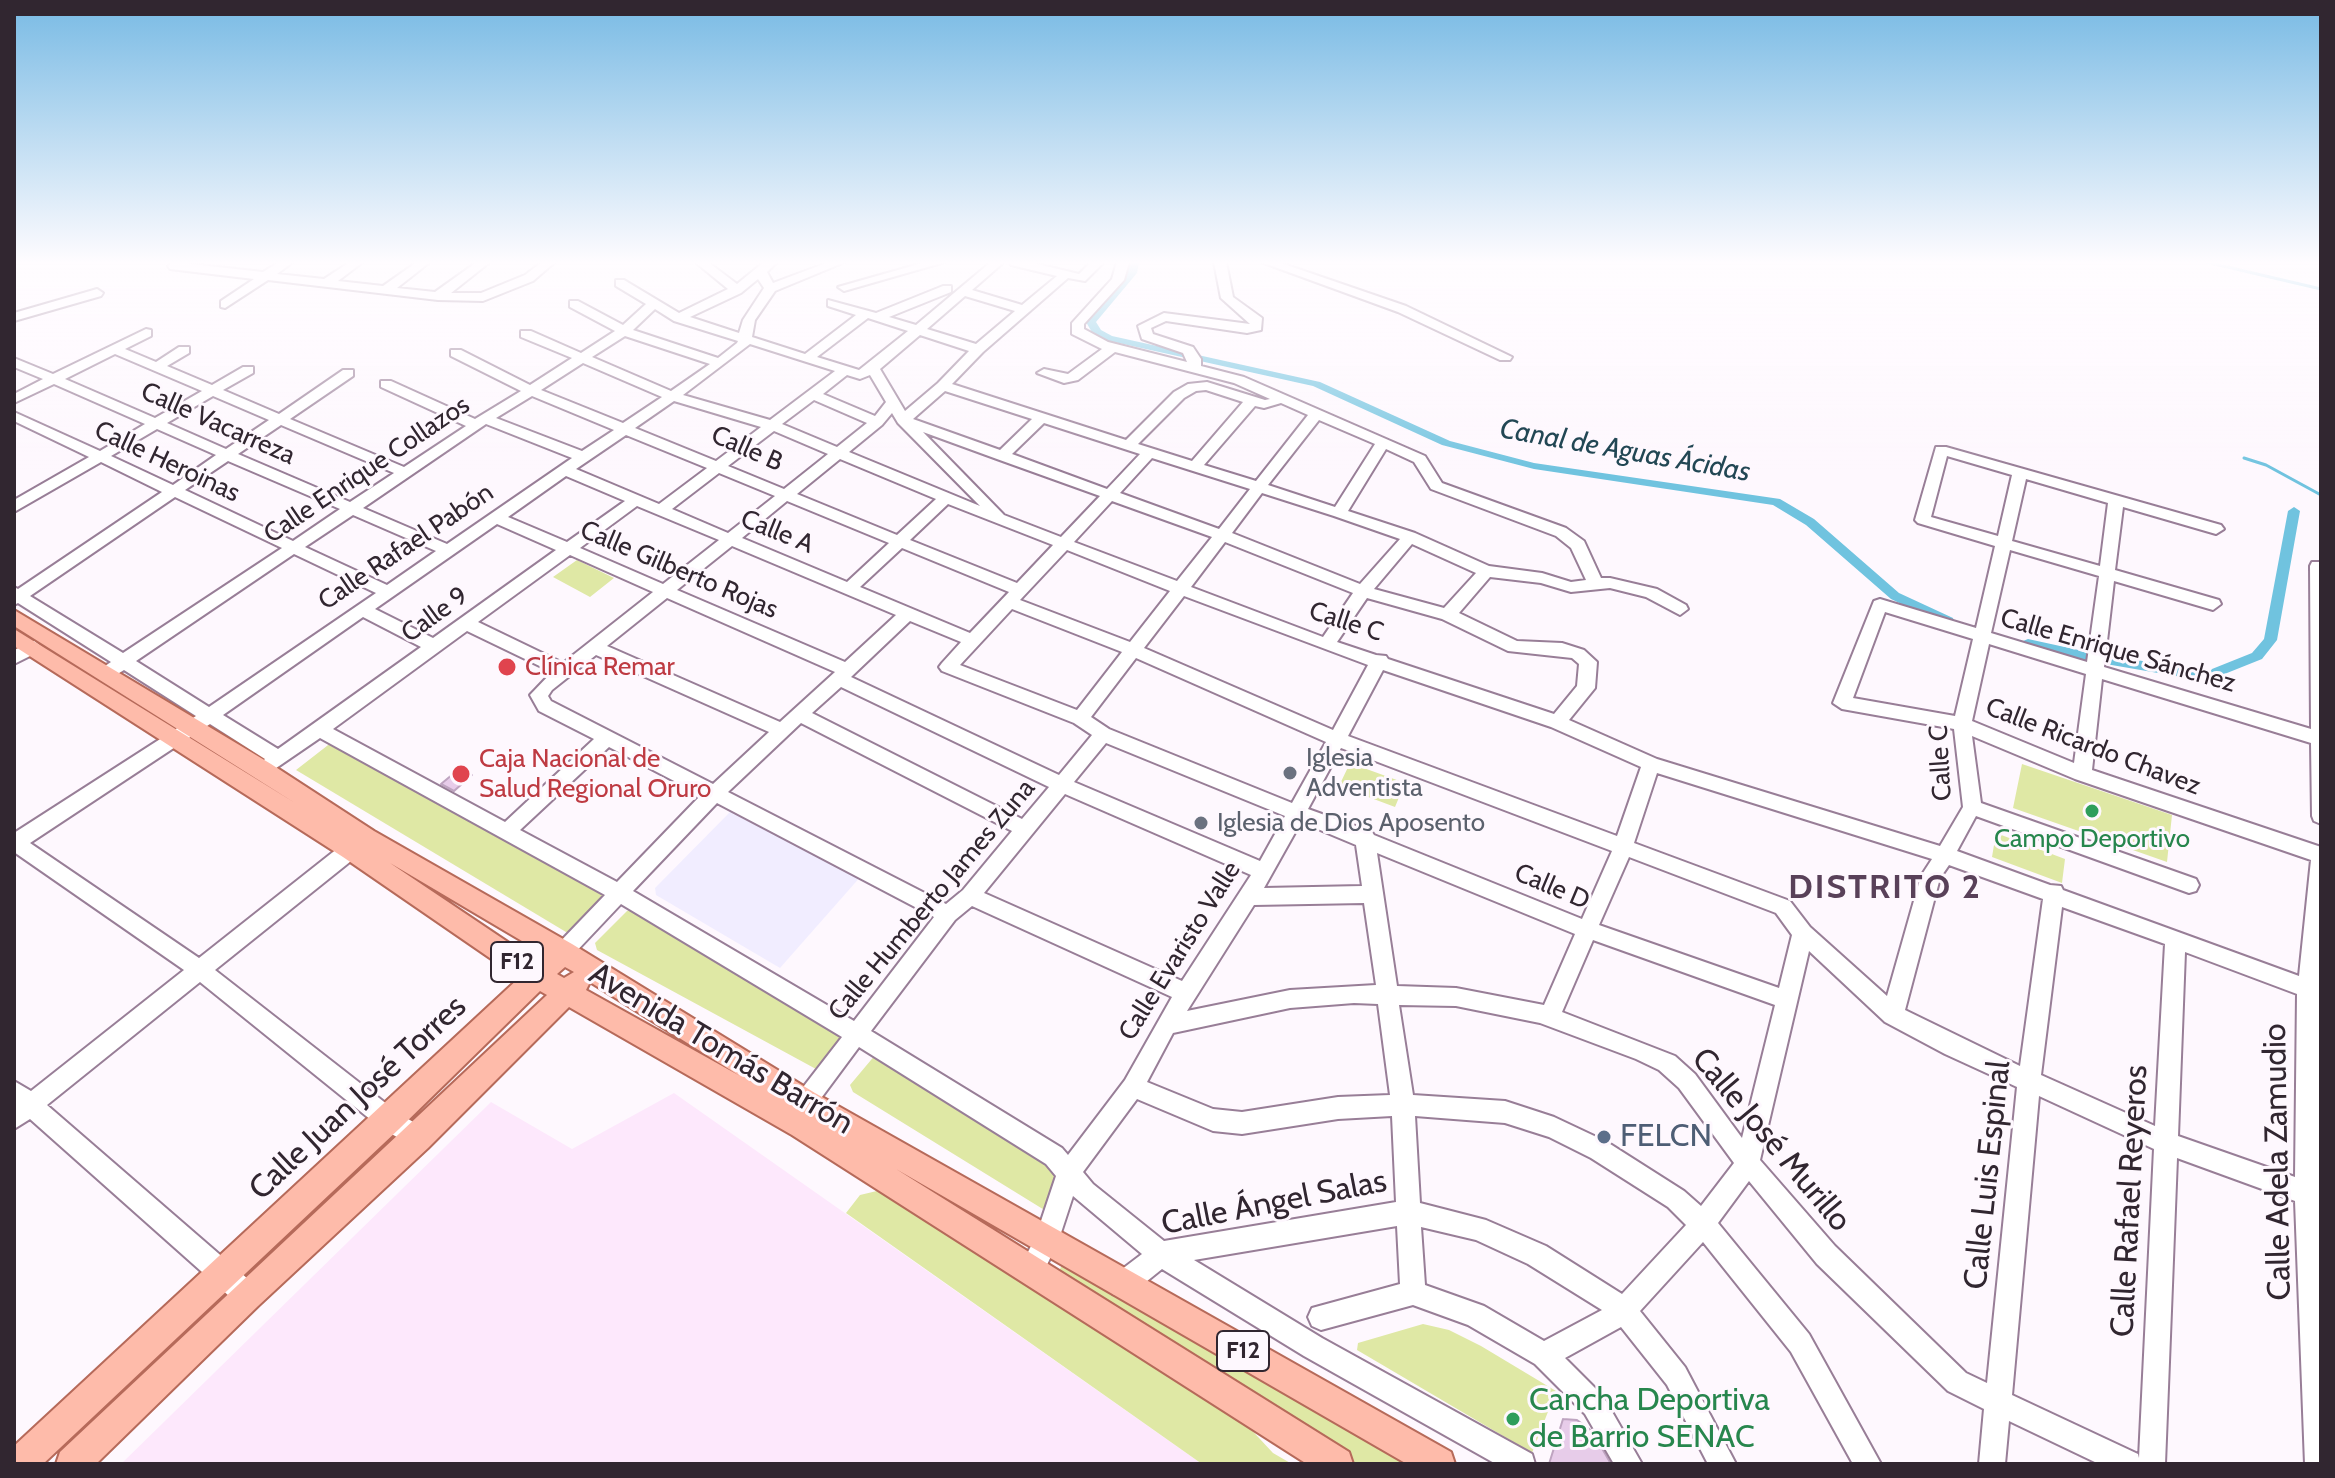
<!DOCTYPE html>
<meta charset="utf-8">
<style>
body{margin:0}
#map{position:relative;width:2335px;height:1478px;overflow:hidden;background:#fef8fe;font-family:Cabin,sans-serif}
canvas{display:block}
.frame{position:absolute;inset:0;border:16px solid #312630;pointer-events:none}
</style>
<div id="map">
<canvas width="2335" height="1478"></canvas>
<div class="frame"></div>
</div>
<script>
const g = document.querySelector('canvas').getContext('2d');
g.lineJoin = 'round';
function paint(path, color) { g.fillStyle = color; g.fill(path, 'evenodd'); }
const toPath = rows => new Path2D(rows.map(r => 'M' + r).join(''));
function trace(path, color, width, dash) { g.strokeStyle = color; g.lineWidth = width; g.lineCap = dash ? 'butt' : 'round'; g.setLineDash(dash || []); g.stroke(path); }
function write(font, color, halo, rows, align = 'center') {
  g.font = font + ' Cabin,sans-serif'; g.lineWidth = 6; g.setLineDash([]); g.textBaseline = 'middle'; g.strokeStyle = halo; g.fillStyle = color; for (const [text, x, y, turn = 0] of rows) {
    g.save(); g.translate(x, y); g.rotate((+turn || 0) * Math.PI / 180); g.textAlign = isNaN(turn) ? turn : align; if (halo) g.strokeText(text, 0, 0); g.fillText(text, 0, 0); g.restore();
  }
}
const built = toPath([
 [674,1093,1202,1464,121,1464,491,1102,572,1149]
]);
const education = toPath([
 [734,808,862,875,780,968,656,895,655,888]
]);
const green = toPath([
 [577,560,614,578,590,597,553,577],
 [332,742,615,898,571,935,296,770],
 [1350,763,1405,783,1395,807,1339,786],
 [2022,764,2172,815,2167,862,2013,808],
 [1996,833,2065,859,2062,883,1992,857],
 [634,909,857,1038,827,1075,597,950,595,943,627,911],
 [876,1054,1068,1161,1046,1211,853,1092,850,1085],
 [881,1190,1246,1424,1273,1453,1292,1464,1202,1464,846,1213,860,1195],
 [1062,1264,1414,1464,1349,1464,1059,1272],
 [1423,1324,1449,1330,1481,1346,1556,1391,1532,1453,1357,1350,1358,1343]
]);
const stream = toPath([
 [2206,262,2321,289],
 [2244,458,2266,465,2321,495]
]);
const canal = toPath([
 [1130,262,1139,262,1137,273,1096,322,1101,330,1112,336,1320,382,1450,441,1534,463,1780,499,1814,519,1899,593,1953,618,1954,621,1953,624,1943,624,1891,599,1806,525,1773,505,1534,469,1442,445,1313,386,1105,340,1093,334,1086,322,1127,273,1130,262],
 [2294,507,2300,511,2277,640,2262,659,2222,675,2212,675,2210,672,2212,669,2252,653,2264,639,2288,511,2294,507],
 [2028,639,2083,651,2090,656,2083,661,2023,647,2021,644,2023,641,2028,639],
 [2105,655,2193,669,2200,674,2193,679,2100,663,2098,660,2100,657,2105,655]
]);
const building = toPath([
 [459,769,472,775,454,791,441,784,459,769],
 [1563,1419,1577,1420,1592,1431,1611,1464,1549,1464,1563,1419]
]);
const minor = toPath([
 [173,262,263,272,279,262,293,262,277,274,324,279,350,262,363,262,338,281,383,286,417,262,430,262,397,288,435,292,477,262,490,262,451,293,481,293,525,275,542,262,555,262,533,281,483,301,438,300,268,280,225,308,221,307,221,301,254,279,170,269,168,266,173,262],
 [695,262,708,262,737,284,764,262,777,262,767,272,773,283,829,262,845,262,775,291,755,320,752,337,805,354,856,315,828,306,828,300,876,313,943,286,951,286,951,292,889,317,916,325,991,262,1004,262,972,290,1022,305,1057,276,1011,265,1009,262,1029,262,1079,274,1091,262,1104,262,1085,281,1068,278,983,352,952,384,1126,440,1174,392,1188,384,1207,382,1265,400,1270,399,1234,383,1115,352,1078,380,1064,383,1037,373,1044,369,1068,374,1102,349,1072,334,1072,323,1112,279,1117,262,1129,262,1124,280,1084,324,1084,329,1108,342,1187,362,1183,353,1142,339,1138,326,1164,313,1250,324,1221,298,1214,262,1226,262,1233,297,1262,318,1261,330,1247,333,1166,321,1151,328,1153,334,1193,347,1201,359,1201,366,1244,377,1425,456,1442,483,1566,528,1584,541,1601,578,1610,578,1657,589,1686,605,1688,609,1680,615,1646,597,1610,588,1571,592,1541,583,1490,577,1459,613,1517,641,1562,643,1584,650,1597,662,1595,688,1569,720,1657,759,1940,846,1963,807,1954,729,1842,709,1833,703,1874,601,1880,599,1976,628,1995,546,1918,523,1915,520,1936,447,1946,447,2221,525,2224,529,2216,534,2123,507,2115,570,2219,600,2221,604,2213,610,2114,581,2104,667,2311,729,2310,566,2312,562,2321,562,2321,824,2314,821,2312,816,2311,743,2102,679,2092,770,2321,847,2321,1002,2319,1001,2321,1464,2305,1464,2295,1201,2177,1158,2165,1464,2099,1464,2009,1421,2005,1464,1979,1464,1984,1409,1948,1391,1817,1264,1749,1181,1718,1223,1809,1334,1881,1464,1853,1464,1791,1352,1703,1242,1640,1311,1685,1367,1736,1464,1708,1464,1667,1385,1621,1327,1565,1358,1603,1396,1642,1464,1614,1464,1585,1414,1535,1364,1468,1325,1413,1305,1321,1330,1312,1326,1308,1317,1312,1308,1400,1284,1397,1226,1194,1260,1322,1338,1532,1454,1535,1464,1496,1464,1304,1356,1162,1269,1131,1294,1122,1297,1113,1294,1110,1285,1113,1276,1142,1254,1073,1196,1058,1242,1040,1279,1031,1282,1022,1279,1019,1270,1036,1236,1056,1176,1046,1164,859,1047,813,1109,805,1113,797,1109,794,1102,797,1095,842,1037,621,904,570,958,563,961,556,958,553,952,556,946,605,895,320,738,263,777,257,775,254,770,265,759,210,724,30,843,199,958,352,837,359,835,366,837,369,843,366,849,215,970,397,1112,426,1130,429,1138,426,1146,418,1149,381,1128,200,982,47,1105,256,1286,259,1295,256,1304,247,1307,238,1304,30,1119,14,1129,14,1081,31,1091,184,970,14,852,14,833,196,716,124,670,111,678,99,678,96,674,99,670,111,662,18,603,14,605,14,587,18,589,162,492,101,462,14,512,14,500,89,457,14,421,14,412,100,451,145,424,54,384,14,403,14,394,43,379,14,367,14,358,53,374,146,329,151,330,151,336,125,349,156,362,179,347,189,347,189,353,167,366,212,385,243,367,253,367,253,373,223,390,279,414,343,370,353,370,353,376,290,419,404,467,466,426,381,387,381,381,391,381,475,419,521,391,451,356,451,350,461,350,530,385,572,358,521,337,521,331,531,331,581,353,615,331,570,307,570,301,578,301,623,325,646,304,616,286,616,280,624,280,679,313,728,289,695,262],
 [758,279,764,288,743,320,739,333,690,317,741,293,758,279],
 [965,296,1015,311,976,344,927,329,965,296],
 [655,309,674,321,738,341,737,343,718,358,633,330,655,309],
 [868,318,908,331,859,370,817,357,868,318],
 [920,335,969,351,938,383,905,411,880,369,920,335],
 [625,336,710,364,671,391,592,357,625,336],
 [750,344,835,371,770,420,683,395,750,344],
 [115,354,202,391,155,418,65,379,115,354],
 [583,363,662,397,623,423,541,390,583,363],
 [847,375,860,379,870,375,886,402,875,416,823,394,847,375],
 [1206,390,1243,402,1192,461,1138,444,1184,398,1196,391,1206,390],
 [945,391,1032,419,1000,450,913,419,945,391],
 [213,396,269,420,226,449,167,423,213,396],
 [532,396,614,430,582,451,496,418,532,396],
 [814,400,867,423,837,447,782,424,814,400],
 [674,401,761,427,716,461,635,428,674,401],
 [1281,403,1308,415,1256,481,1204,465,1255,406,1264,408,1281,403],
 [892,413,898,423,980,506,849,452,882,425,892,413],
 [1319,420,1375,444,1335,507,1268,485,1319,420],
 [1044,423,1140,454,1107,489,1012,454,1044,423],
 [486,424,572,458,447,544,363,508,486,424],
 [281,425,394,473,350,502,238,454,281,425],
 [157,429,216,455,173,485,111,456,157,429],
 [774,431,828,454,784,489,728,466,774,431],
 [923,432,997,459,1100,496,1061,537,1004,515,923,432],
 [626,435,707,468,659,504,576,469,626,435],
 [1386,449,1414,462,1431,489,1556,536,1571,548,1586,580,1571,582,1542,573,1489,566,1415,533,1348,511,1386,449],
 [1947,456,2012,475,1998,536,1931,517,1947,456],
 [1152,458,1250,489,1219,529,1120,493,1152,458],
 [840,459,936,499,897,535,797,494,840,459],
 [228,461,340,509,293,541,185,490,228,461],
 [719,473,775,496,728,533,672,509,719,473],
 [566,476,625,501,567,542,508,517,566,476],
 [2026,479,2108,503,2100,566,2012,541,2026,479],
 [1262,493,1334,516,1400,539,1360,584,1232,533,1262,493],
 [175,497,282,548,123,653,30,596,175,497],
 [787,501,889,543,847,582,742,538,787,501],
 [1112,501,1212,537,1177,581,1074,542,1112,501],
 [948,504,1053,545,1017,583,910,540,948,504],
 [637,506,719,540,663,584,580,548,637,506],
 [353,515,436,551,387,585,305,547,353,515],
 [497,524,556,550,433,638,375,609,497,524],
 [1225,542,1353,593,1323,637,1191,587,1225,542],
 [1412,544,1476,573,1444,608,1374,589,1412,544],
 [732,546,896,615,845,662,677,590,732,546],
 [902,548,1009,592,970,633,860,587,902,548],
 [1067,550,1170,591,1130,642,1020,600,1067,550],
 [2010,550,2099,576,2087,662,1991,633,2010,550],
 [294,554,376,593,209,707,136,661,294,554],
 [570,555,653,592,563,663,478,622,570,555],
 [1184,596,1368,665,1333,730,1144,648,1184,596],
 [667,598,835,672,780,722,607,646,667,598],
 [1367,598,1442,619,1508,651,1572,658,1579,664,1577,686,1554,714,1388,659,1386,656,1376,655,1337,642,1367,598],
 [1012,609,1122,652,1077,710,960,665,1012,609],
 [1885,612,1973,639,1955,716,1853,698,1885,612],
 [363,617,421,647,278,749,223,715,363,617],
 [910,621,961,642,942,663,939,667,942,671,1074,723,1092,735,1059,775,851,677,910,621],
 [467,631,552,672,530,695,539,711,594,739,505,822,333,729,467,631],
 [1989,644,2086,674,2074,763,1972,721,1989,644],
 [596,655,769,732,713,784,551,701,548,696,552,690,596,655],
 [1136,658,1326,742,1292,803,1109,729,1091,717,1136,658],
 [1383,670,1551,727,1641,767,1617,836,1348,736,1383,670],
 [841,687,1049,787,1022,819,812,713,841,687],
 [801,723,1012,831,963,890,946,904,728,792,801,723],
 [1972,736,2075,779,2311,860,2299,976,2063,890,2061,886,2050,885,1957,851,1976,816,2189,893,2196,891,2199,885,2196,879,1981,803,1972,736],
 [1106,743,1285,816,1260,861,1074,782,1106,743],
 [609,747,701,795,617,882,520,830,609,747],
 [1341,748,1612,851,1582,919,1374,835,1372,832,1308,809,1341,748],
 [1657,773,1932,859,1921,876,1887,996,1810,927,1790,901,1634,843,1657,773],
 [1065,794,1251,875,1182,981,984,893,1065,794],
 [717,803,934,917,854,1021,633,891,717,803],
 [1301,822,1356,845,1362,886,1264,888,1301,822],
 [1377,853,1575,934,1544,1005,1456,988,1397,986,1377,853],
 [1629,857,1776,913,1792,935,1779,988,1599,925,1629,857],
 [1949,865,2043,899,2020,1066,1905,1010,1940,878,1949,865],
 [1364,903,1376,985,1290,990,1187,1011,1254,905,1364,903],
 [972,906,1172,997,1125,1080,1068,1155,1062,1148,871,1031,955,920,972,906],
 [2062,907,2165,944,2155,1126,2041,1075,2062,907],
 [1593,940,1775,1005,1742,1138,1695,1074,1675,1056,1562,1012,1593,940],
 [1809,951,1885,1022,1945,1054,2017,1087,1987,1383,1966,1373,1835,1246,1760,1160,1809,951],
 [2185,952,2297,994,2295,1177,2178,1136,2185,952],
 [1354,1003,1378,1004,1390,1095,1338,1097,1242,1112,1213,1109,1147,1082,1173,1033,1290,1008,1354,1003],
 [1399,1005,1456,1006,1540,1023,1636,1059,1659,1070,1679,1088,1734,1163,1701,1206,1684,1191,1607,1142,1554,1117,1505,1101,1413,1095,1399,1005],
 [2039,1096,2154,1149,2139,1458,2138,1454,2012,1395,2039,1096],
 [1137,1099,1213,1131,1242,1134,1338,1119,1392,1116,1396,1202,1164,1241,1093,1184,1083,1172,1137,1099],
 [1415,1116,1505,1123,1549,1137,1591,1158,1668,1207,1686,1225,1622,1294,1546,1246,1486,1220,1420,1203,1415,1116],
 [1421,1227,1476,1240,1528,1264,1602,1310,1544,1341,1484,1306,1425,1285,1421,1227],
 [926,262,945,262,844,291,838,287,926,262],
 [1261,262,1278,262,1406,306,1512,357,1510,360,1500,360,1398,312,1261,262],
 [97,289,103,293,101,296,14,321,14,313,97,289],
 [34,641,42,647,40,651,14,664,14,650,34,641]
]);
const major = toPath([
 [14,610,271,764,374,831,572,944,815,1093,1451,1452,1455,1464,1407,1464,896,1169,1349,1452,1353,1464,1307,1464,792,1135,569,1007,428,1148,258,1306,96,1464,56,1464,60,1452,547,995,540,991,399,1129,43,1464,14,1464,14,1446,519,978,343,857,14,646,14,629,295,803,14,626,14,610],
 [390,863,544,954,536,961,390,863],
 [565,967,574,972,564,978,557,974,565,967],
 [590,982,740,1076,586,990,590,982]
]);
const markers = [
 [507,667,10,"#e0444e"],
 [1290,773,8,"#6b7280"],
 [461,774,10,"#e0444e"],
 [2092,811,8,"#2e9e5b"],
 [1201,823,8,"#6b7280"],
 [1604,1137,8,"#5c6f8a"],
 [1513,1419,8,"#2e9e5b"]
];
const shields = [
 [517,962,52],
 [1243,1351,52]
];
const shieldNames = [
 ["F12",517,962],
 ["F12",1243,1351]
];
const streetNames = [
 ["Calle Vacarreza",218,424,24],
 ["Calle B",747,449,24],
 ["Calle Heroinas",167,462,25],
 ["Calle Enrique Collazos",367,470,-34],
 ["Calle A",777,532,22],
 ["Calle Rafael Pabón",406,547,-34],
 ["Calle Gilberto Rojas",679,570,23],
 ["Calle 9",435,615,-36],
 ["Calle C",1346,622,18],
 ["Calle Enrique Sánchez",2118,651,16],
 ["Calle Ricardo Chavez",2093,747,21],
 ["Calle C",1941,763,-93],
 ["Calle D",1552,887,23],
 ["Calle Humberto James Zuna",932,900,-50],
 ["Calle Evaristo Valle",1180,951,-58]
];
const healthNames = [
 ["Clínica Remar",525,667],
 ["Caja Nacional de",479,759],
 ["Salud Regional Oruro",479,789]
];
const worshipNames = [
 ["Iglesia",1306,758],
 ["Adventista",1306,788],
 ["Iglesia de Dios Aposento",1217,823]
];
const leisureNames = [
 ["Campo Deportivo",2092,839]
];
const waterNames = [
 ["Canal de Aguas Ácidas",1625,451,10]
];
const nearStreetnames = [
 ["Avenida Tomás Barrón",721,1049,31],
 ["Calle Juan José Torres",358,1098,-43],
 ["Calle José Murillo",1771,1140,50],
 ["Calle Adela Zamudio",2278,1162,-91],
 ["Calle Luis Espinal",1988,1175,-84],
 ["Calle Rafael Reyeros",2130,1201,-87],
 ["Calle Ángel Salas",1274,1203,-11]
];
const nearServicenames = [
 ["FELCN",1620,1137]
];
const nearLeisurenames = [
 ["Cancha Deportiva",1529,1401],
 ["de Barrio SENAC",1529,1438]
];
const districtNames = [
 ["DISTRITO 2",1885,888]
];
paint(built, '#fde8fc');
paint(education, '#f1edff');
paint(green, '#dfe8a5');
trace(stream, '#70c3df', 3);
paint(canal, '#70c3df');
paint(building, '#e7cce9');
trace(building, '#bea4c0', 2);
trace(minor, '#987e97', 4);
trace(major, '#b66a5a', 4);
paint(minor, '#fff');
paint(major, '#febbaa');
const sky = g.createLinearGradient(0, 0, 0, 469);
sky.addColorStop(0, '#78bae4');
sky.addColorStop(0.56, '#fffcff');
sky.addColorStop(1, '#fffcff00');
g.fillStyle = sky;
g.fillRect(0, 0, 2335, 469);
for (const [x, y, r, color] of markers) { const dot = new Path2D(); dot.arc(x, y, r, 0, 2 * Math.PI); g.fillStyle = color; g.fill(dot); trace(dot, '#fef8fe', 3); }
for (const [x, y, w] of shields) { const box = new Path2D(); box.roundRect(x - w / 2, y - 20, w, 40, 6); g.fillStyle = '#fef8fe'; g.fill(box); trace(box, '#312630', 2); }
write('bold 24px', '#312630', null, shieldNames);
write('26px', '#312630', '#fef8fe', streetNames);
write('26px', '#be3a42', '#fef8fe', healthNames, 'left');
write('26px', '#5b616d', '#fef8fe', worshipNames, 'left');
write('26px', '#27864d', '#fef8fe', leisureNames);
write('italic 28px', '#224754', '#fef8fe', waterNames);
write('32px', '#312630', '#fef8fe', nearStreetnames);
write('32px', '#4e5e75', '#fef8fe', nearServicenames, 'left');
write('32px', '#27864d', '#fef8fe', nearLeisurenames, 'left');
g.letterSpacing = '2px';
write('bold 34px', '#594159', '#fef8fe', districtNames);
g.letterSpacing = '0px';
</script>
